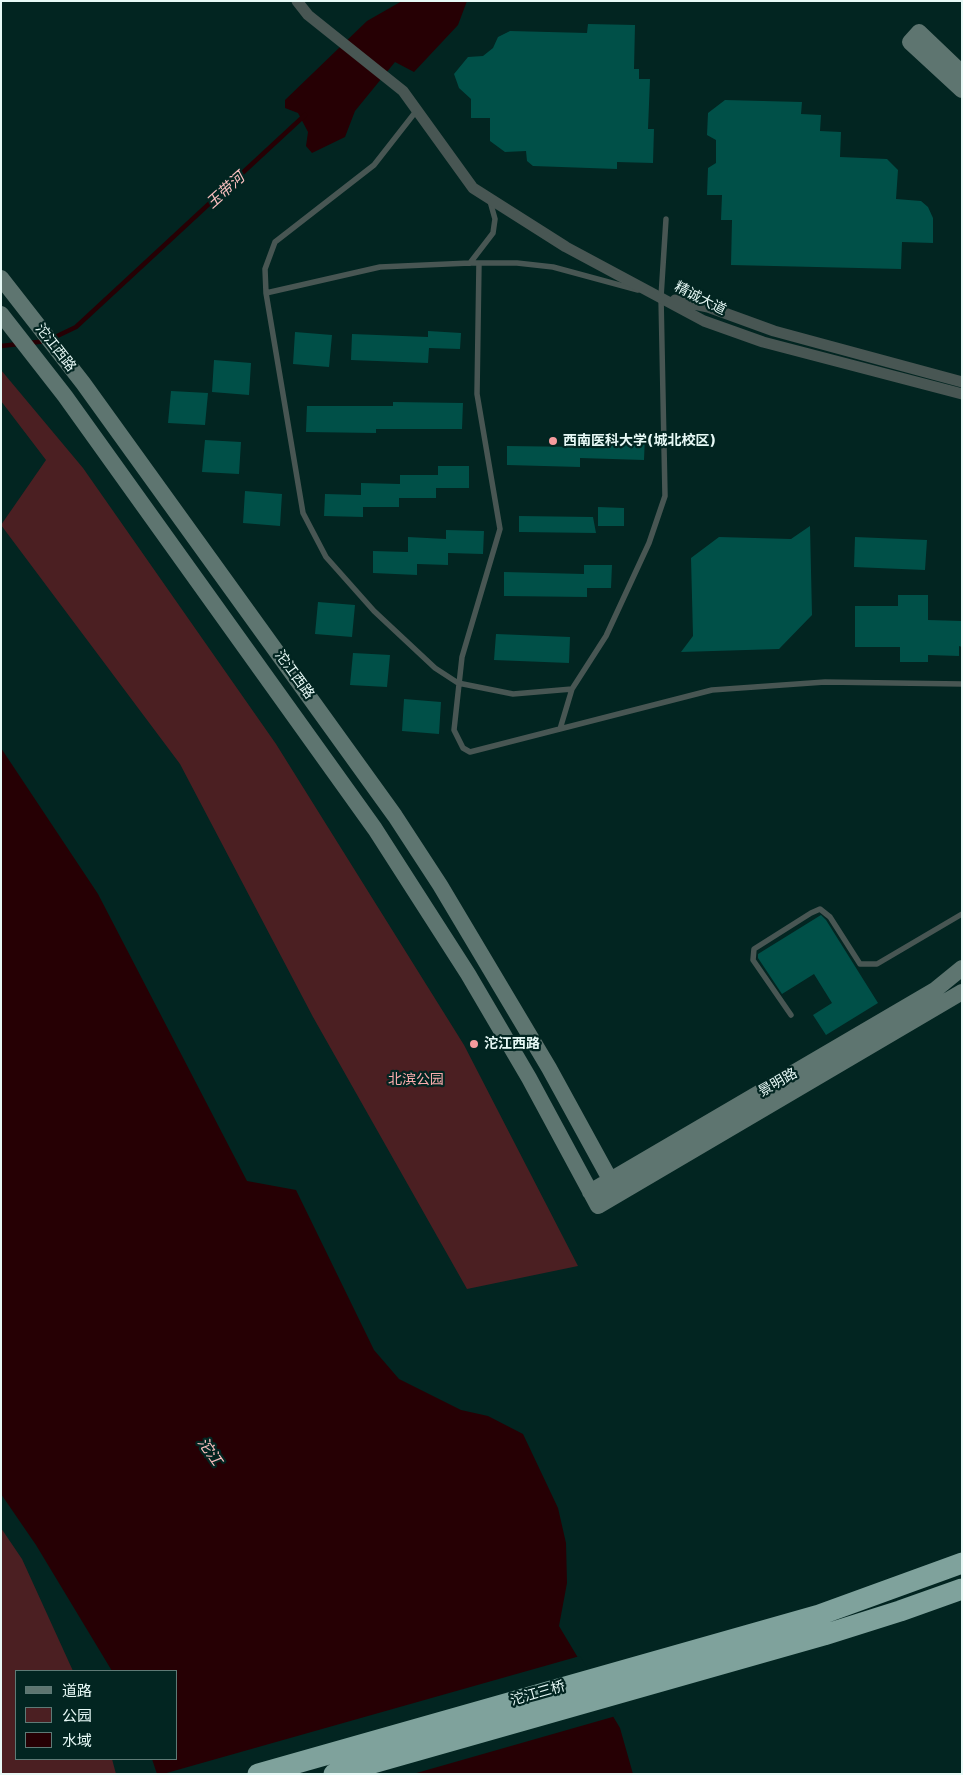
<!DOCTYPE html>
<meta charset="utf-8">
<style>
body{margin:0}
#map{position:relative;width:963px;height:1775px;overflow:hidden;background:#022521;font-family:"DejaVu Sans","Noto Sans SC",sans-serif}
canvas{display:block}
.frame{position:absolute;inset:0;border:2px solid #e7f9f6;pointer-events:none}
.legend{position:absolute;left:15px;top:1670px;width:162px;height:90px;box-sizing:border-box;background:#022521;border:1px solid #5e7a76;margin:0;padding:6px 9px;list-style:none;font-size:15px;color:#e7f9f6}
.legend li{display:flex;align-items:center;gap:10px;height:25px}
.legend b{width:25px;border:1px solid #5e7a76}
</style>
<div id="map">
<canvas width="963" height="1775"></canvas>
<div class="frame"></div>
<ul class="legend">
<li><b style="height:6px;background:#5e7570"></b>道路</li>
<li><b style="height:14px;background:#4b1f22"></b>公园</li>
<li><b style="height:14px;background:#260004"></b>水域</li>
</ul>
</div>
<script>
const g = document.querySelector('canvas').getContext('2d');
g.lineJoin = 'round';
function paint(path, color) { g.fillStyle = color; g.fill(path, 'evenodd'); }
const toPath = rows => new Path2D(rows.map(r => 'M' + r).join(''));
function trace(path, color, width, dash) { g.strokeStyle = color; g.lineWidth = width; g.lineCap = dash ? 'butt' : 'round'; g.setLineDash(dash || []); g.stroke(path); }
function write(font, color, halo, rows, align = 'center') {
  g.font = font + ' "DejaVu Sans","Noto Sans SC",sans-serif'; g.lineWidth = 4.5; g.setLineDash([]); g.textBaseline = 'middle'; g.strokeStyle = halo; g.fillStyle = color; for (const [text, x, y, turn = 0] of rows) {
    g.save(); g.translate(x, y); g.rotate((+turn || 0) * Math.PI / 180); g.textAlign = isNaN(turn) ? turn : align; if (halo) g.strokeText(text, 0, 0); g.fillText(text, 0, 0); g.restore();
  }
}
const green = toPath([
 [1,370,83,468,276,744,464,1045,578,1266,467,1289,313,1017,180,764,1,525,46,460,1,401],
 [1,1528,22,1559,73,1671,16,1671,16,1759,112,1759,116,1774,1,1774]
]);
const water = toPath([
 [402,1,467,1,458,25,414,72,395,62,355,111,345,137,312,153,306,146,308,132,298,113,285,108,285,100,367,21],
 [1,748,98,894,247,1181,296,1190,374,1350,399,1379,461,1410,488,1416,523,1434,558,1508,566,1543,567,1583,559,1626,620,1728,633,1774,157,1774,152,1759,176,1759,176,1671,112,1671,36,1545,1,1494]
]);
const pier = toPath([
 [580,1656,616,1716,413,1774,163,1774]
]);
const stream = toPath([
 [53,338,76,327,305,115],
 [29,343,46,341],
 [1,346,19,344]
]);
const building = toPath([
 [588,24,635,25,634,69,639,69,639,79,650,79,648,129,654,129,653,163,617,162,617,169,533,166,527,161,526,151,505,152,490,141,490,118,471,118,471,99,459,88,454,74,468,57,483,56,493,48,498,37,510,31,587,33],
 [725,100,802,102,801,114,821,115,820,131,841,132,840,157,887,159,898,170,896,199,921,201,928,207,933,218,933,243,902,242,901,269,731,265,732,220,721,220,722,195,707,195,708,168,716,163,716,140,707,135,708,113],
 [428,331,461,333,460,349,429,348,428,363,351,360,352,334,428,337],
 [295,332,332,335,329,367,293,364],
 [214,360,251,363,249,395,212,392],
 [171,391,208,393,205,425,168,423],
 [393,402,463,403,462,429,376,429,376,433,306,432,307,406,393,406],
 [582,435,645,436,644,460,580,458,580,467,507,465,507,446,582,447],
 [205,440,241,442,239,474,202,472],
 [438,466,469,466,469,488,436,488,436,498,399,498,399,507,363,507,363,517,324,516,325,494,361,495,361,483,400,484,400,475,438,475],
 [245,491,282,494,280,526,243,523],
 [598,507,624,508,624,526,598,526],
 [519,516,593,517,596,533,519,532],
 [810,526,812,615,779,649,681,652,693,636,691,558,719,537,791,539],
 [446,530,484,531,483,554,448,553,448,565,417,564,417,575,373,573,373,551,408,552,408,537,446,539],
 [855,537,927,540,925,570,854,567],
 [584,565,612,565,611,588,587,588,587,597,504,596,504,572,584,574],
 [898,595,928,595,928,620,962,621,962,647,959,646,959,656,928,655,928,662,900,662,900,647,855,647,855,606,898,606],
 [318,602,355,605,352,637,315,634],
 [496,634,570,637,569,663,494,660],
 [353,653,390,655,387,687,350,685],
 [404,699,441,702,439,734,402,731],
 [821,915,826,920,878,1003,826,1035,813,1015,832,1003,814,974,782,994,758,958,758,954]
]);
const lane = toPath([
 [417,110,374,165,275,242,265,269,266,293,303,513,326,557,374,611,435,668,458,683,513,694,572,689],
 [470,263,493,233,495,219,490,201],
 [479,263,477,394,500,529,462,657,454,730,463,748,470,752,712,690,825,682,962,684],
 [266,293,380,267,470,263,517,263,553,267,638,290],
 [560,729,572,689,606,636,649,543,665,496,661,297,666,219],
 [791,1015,753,960,754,949,811,913,820,909,830,917,860,964,877,964,962,914]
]);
const street = toPath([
 [297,1,308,15,403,91,473,188,566,247,704,321,763,342,962,394],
 [675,300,708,307,774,331,962,382]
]);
const secondary = toPath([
 [962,73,919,32,910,42,962,90],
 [1,278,83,383,395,816,440,885,549,1068,618,1194],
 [1,314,65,396,375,829,468,974,529,1078,598,1206,962,992],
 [590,1192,935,990,962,968]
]);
const highway = toPath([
 [258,1774,819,1615,962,1563],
 [334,1774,824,1635,900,1611,962,1589]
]);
const markers = [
 [553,441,5,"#f59b9d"],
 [474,1044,5,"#f59b9d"]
];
const streetNames = [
 ["精诚大道",700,299,27],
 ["沱江西路",55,348,52],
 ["沱江西路",294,675,54],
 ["景明路",778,1083,-30],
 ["沱江三桥",538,1694,-16]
];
const poiNames = [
 ["西南医科大学(城北校区)",563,441],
 ["沱江西路",484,1044]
];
const parkNames = [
 ["北滨公园",416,1080]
];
const waterNames = [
 ["玉带河",226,191,-42],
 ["沱江",209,1452,55]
];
paint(green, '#4b1f22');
paint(water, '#260004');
paint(pier, '#022521');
trace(stream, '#260004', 4.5);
paint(building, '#005048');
trace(lane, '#485653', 5.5);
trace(street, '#485653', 11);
trace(secondary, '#5e7570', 16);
trace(highway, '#7fa29c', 21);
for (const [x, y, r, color] of markers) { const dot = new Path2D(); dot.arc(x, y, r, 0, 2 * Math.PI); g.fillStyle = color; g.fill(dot); trace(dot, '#022521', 2); }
write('14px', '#e7f9f6', '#022521', streetNames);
write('bold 14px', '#e7f9f6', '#022521', poiNames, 'left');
write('14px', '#fbacad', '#022521', parkNames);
write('italic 15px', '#fcc0c0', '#022521', waterNames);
</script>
